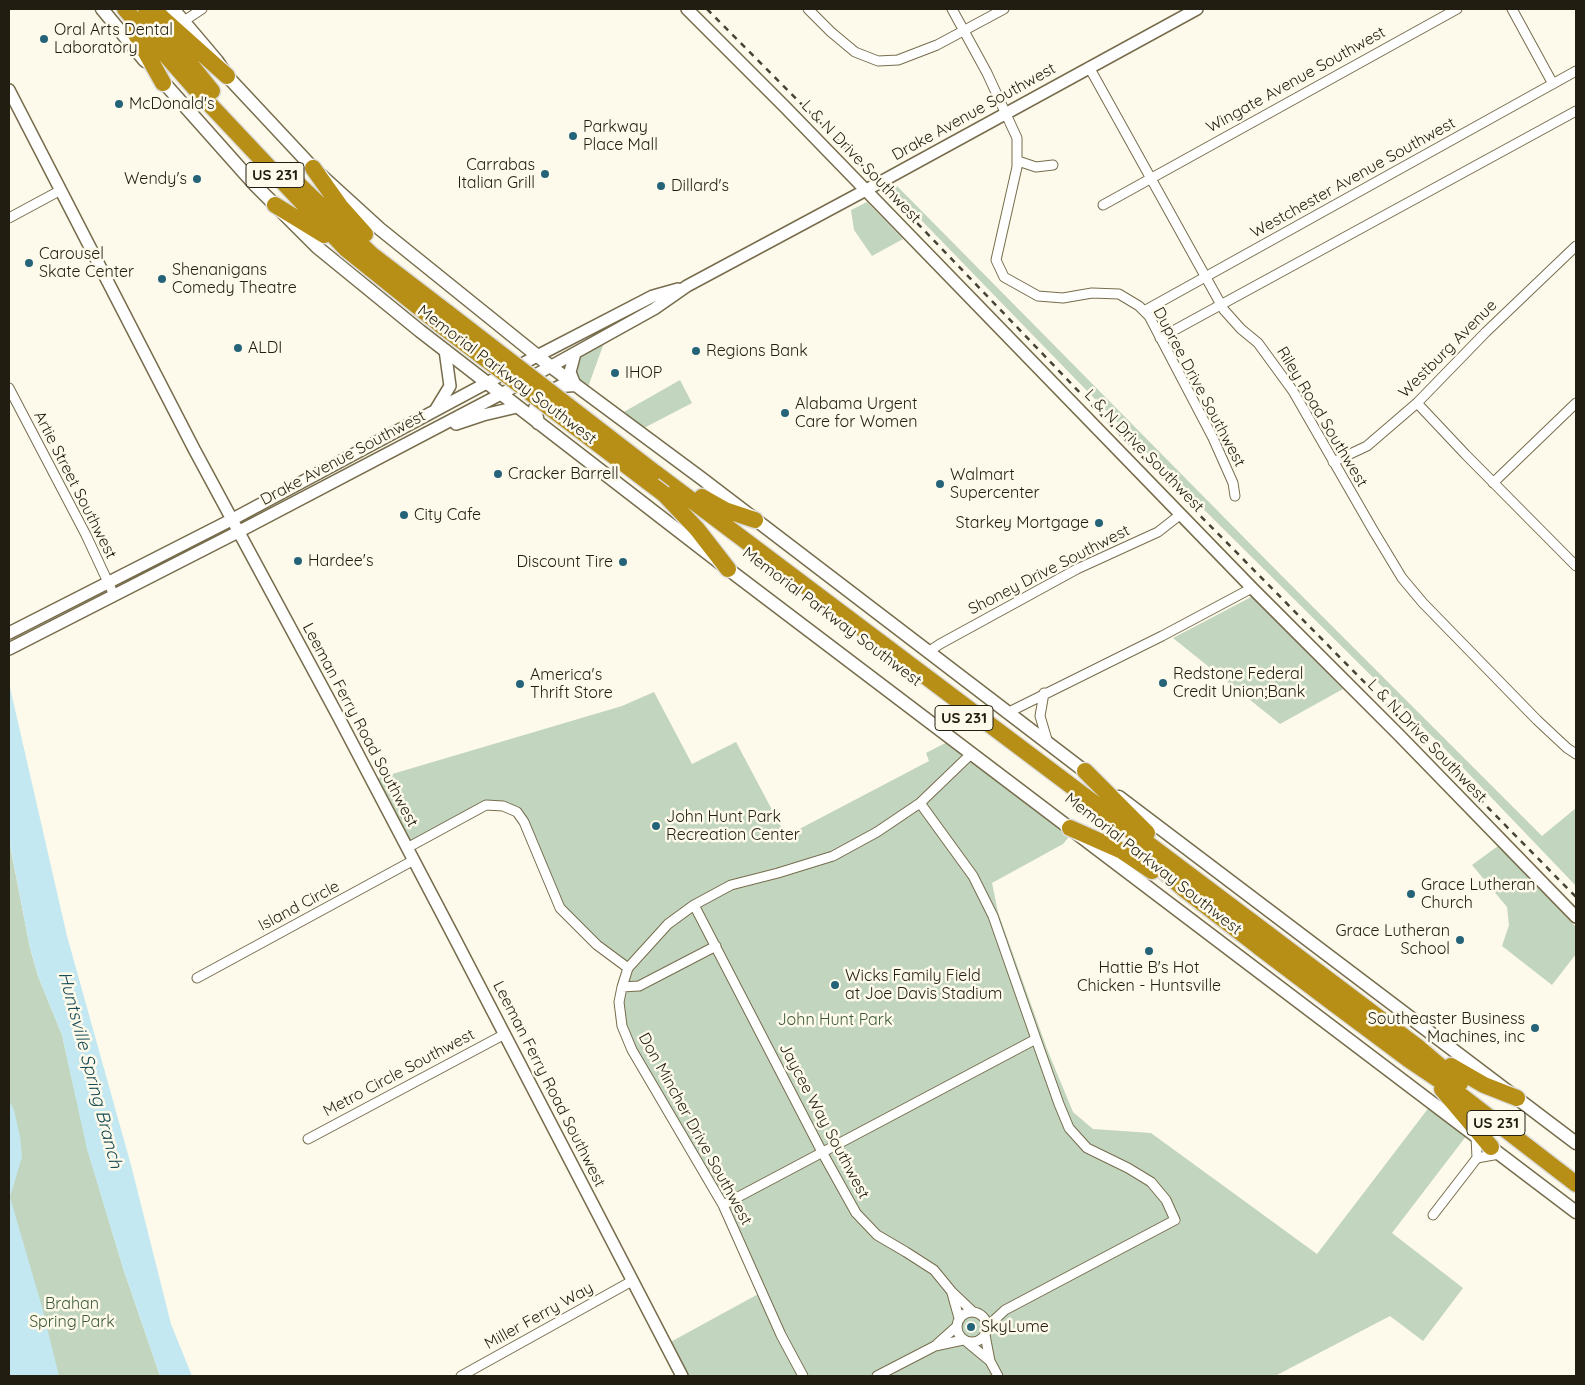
<!DOCTYPE html>
<style>
body{margin:0}
#map{position:relative;width:1585px;height:1385px;overflow:hidden;background:#fefaeb;font-family:Quicksand,sans-serif}
canvas{display:block}
.frame{position:absolute;inset:0;border:10px solid #211d10;pointer-events:none}
</style>
<div id="map">
<canvas width="1585" height="1385"></canvas>
<div class="frame"></div>
</div>
<script>
const g = document.querySelector('canvas').getContext('2d');
g.lineJoin = 'round';
function paint(path, color) { g.fillStyle = color; g.fill(path, 'evenodd'); }
const toPath = rows => new Path2D(rows.map(r => 'M' + r).join(''));
function trace(path, color, width, dash) { g.strokeStyle = color; g.lineWidth = width; g.lineCap = dash ? 'butt' : 'round'; g.setLineDash(dash || []); g.stroke(path); }
function write(font, color, halo, rows, align = 'center') {
  g.font = font + ' Quicksand,sans-serif'; g.lineWidth = 5; g.setLineDash([]); g.textBaseline = 'middle'; g.strokeStyle = halo; g.fillStyle = color; for (const [text, x, y, turn = 0] of rows) {
    g.save(); g.translate(x, y); g.rotate((+turn || 0) * Math.PI / 180); g.textAlign = isNaN(turn) ? turn : align; if (halo) g.strokeText(text, 0, 0); g.fillText(text, 0, 0); g.restore();
  }
}
const green = toPath([
 [897,186,1281,575,1542,836,1576,808,1576,886,1444,748,1156,462,891,189],
 [867,202,903,239,872,256,854,230,851,210],
 [604,343,588,387,578,380,575,375,579,356],
 [680,380,692,403,644,428,622,413],
 [1253,596,1343,689,1280,724,1173,638],
 [654,692,692,764,736,742,786,836,929,761,926,753,953,739,1074,831,1063,844,992,883,998,912,1047,1049,1073,1112,1093,1129,1151,1133,1317,1254,1430,1106,1467,1135,1392,1233,1463,1288,1423,1341,1390,1316,1275,1376,682,1376,665,1345,762,1292,723,1205,632,1050,619,1002,628,968,560,908,517,812,486,805,407,848,372,780,622,706],
 [9,840,30,948,38,976,62,1035,88,1151,123,1268,160,1376,9,1376],
 [1498,846,1576,927,1576,954,1552,985,1502,946,1509,925,1507,907,1472,865]
]);
const water = toPath([
 [9,683,67,936,131,1165,171,1324,192,1376,160,1376,123,1268,87,1149,62,1035,38,976,30,948,9,839],
 [9,1100,14,1110,20,1136,22,1157,10,1197,42,1307,59,1376,9,1376]
]);
const minor = toPath([
 [808,9,831,32,855,52,878,61,898,60,937,45,1004,9],
 [952,9,987,73,1017,138,1017,167,996,260,1004,277,1038,296,1063,298,1092,293,1119,294,1139,306,1149,316,1213,438,1233,483,1235,496],
 [1512,9,1553,84],
 [184,21,202,9],
 [1089,67,1224,310,1241,329,1258,343,1293,391,1373,530,1402,578,1423,603,1537,720,1567,748,1576,754],
 [1018,161,1036,167,1053,165],
 [1103,205,1457,9],
 [9,218,61,190],
 [1144,311,1576,71],
 [1160,338,1576,111],
 [9,388,86,535,114,595],
 [1417,403,1466,455,1576,566],
 [1333,462,1367,446,1417,403,1486,332,1576,246],
 [1493,483,1576,403],
 [928,652,940,644,1077,569,1158,532,1181,514],
 [1044,693,1040,716,1048,743],
 [1007,713,1162,636,1252,588],
 [407,848,486,805,503,806,517,812,524,822,560,908,597,945,628,968],
 [694,905,822,1152,856,1213,877,1235,906,1252,934,1270,952,1292,972,1311],
 [197,978,414,860],
 [622,987,639,986,716,946],
 [1476,1136,1477,1158,1499,1154],
 [308,1139,505,1034],
 [723,1205,1036,1039,993,916,973,876,920,803],
 [1433,1215,1477,1158],
 [952,1293,959,1318],
 '957 1327a15 15 0 1 1 30 0a15 15 0 1 1-30 0Z',
 [987,1330,991,1323,1005,1310,1175,1220,1166,1200,1151,1182,1128,1168,1087,1148,1069,1128,1059,1104,1036,1039],
 [985,1335,990,1361,998,1376],
 [967,1342,990,1361],
 [937,1344,956,1327],
 [461,1376,632,1281],
 [803,1376,781,1335,723,1205,632,1050,622,1026,619,1002,622,987,628,968,668,924,694,905,731,885,778,873,833,856,877,832,920,803,972,753],
 [877,1376,935,1346,963,1340]
]);
const tertiary = toPath([
 [687,9,786,108,1252,588,1399,735,1576,917],
 [9,90,194,449,338,716,454,937,682,1376],
 [575,385,570,372,575,353],
 [436,409,450,386,445,350],
 [456,424,483,415,517,407],
 [9,633,231,520,537,356,653,296,678,289],
 [9,649,238,532,501,394,654,309,687,286,866,190,1197,9]
]);
const secondary = toPath([
 [102,9,145,61],
 [173,9,217,61,227,76,313,168,380,229,550,366,701,478,1091,776],
 [158,76,255,185,317,247,420,331,728,569,1576,1212],
 [538,423,535,408,542,396,561,386,575,385],
 [1119,797,1576,1143]
]);
const motorway = toPath([
 [125,9,199,93,346,249,442,326],
 [146,9,212,91],
 [160,16,227,76],
 [134,31,163,83],
 [313,168,340,206,365,234],
 [293,179,371,254,448,313],
 [275,205,324,235],
 [654,472,1268,934],
 [664,494,697,529,728,569],
 [702,497,725,510,755,520],
 [1085,771,1147,833],
 [1070,828,1122,851,1152,871],
 [1144,854,1185,890,1259,947],
 [1342,990,1419,1048,1460,1083],
 [1333,1003,1408,1059,1454,1090,1576,1184],
 [1451,1066,1484,1085,1517,1098],
 [1442,1089,1491,1147]
]);
const rail = toPath([
 [707,9,848,151,1109,423,1576,897]
]);
const motorwayBridge = toPath([
 [448,313,654,472],
 [442,326,664,494],
 [1268,934,1342,990],
 [1259,947,1333,1003]
]);
const markers = [
 [44,39,5,"#256379"],
 [119,104,5,"#256379"],
 [573,136,5,"#256379"],
 [545,174,5,"#256379"],
 [197,179,5,"#256379"],
 [661,186,5,"#256379"],
 [29,263,5,"#256379"],
 [162,279,5,"#256379"],
 [238,348,5,"#256379"],
 [696,351,5,"#256379"],
 [615,373,5,"#256379"],
 [785,413,5,"#256379"],
 [498,474,5,"#256379"],
 [940,484,5,"#256379"],
 [404,515,5,"#256379"],
 [1099,523,5,"#256379"],
 [298,561,5,"#256379"],
 [623,562,5,"#256379"],
 [1163,683,5,"#256379"],
 [520,684,5,"#256379"],
 [656,826,5,"#256379"],
 [1411,894,5,"#256379"],
 [1460,940,5,"#256379"],
 [1149,951,5,"#256379"],
 [835,985,5,"#256379"],
 [1535,1028,5,"#256379"],
 [971,1327,5,"#256379"]
];
const shields = [
 [275,175,58],
 [964,718,58],
 [1496,1123,58]
];
const shieldNames = [
 ["US 231",275,175],
 ["US 231",964,718],
 ["US 231",1496,1123]
];
const poiNames = [
 ["Oral Arts Dental",54,30],
 ["Laboratory",54,48],
 ["McDonald's",129,104],
 ["Parkway",583,127],
 ["Place Mall",583,145],
 ["Carrabas",535,165,"right"],
 ["Italian Grill",535,183,"right"],
 ["Wendy's",187,179,"right"],
 ["Dillard's",671,186],
 ["Carousel",39,254],
 ["Skate Center",39,272],
 ["Shenanigans",172,270],
 ["Comedy Theatre",172,288],
 ["ALDI",248,348],
 ["Regions Bank",706,351],
 ["IHOP",625,373],
 ["Alabama Urgent",795,404],
 ["Care for Women",795,422],
 ["Cracker Barrell",508,474],
 ["Walmart",950,475],
 ["Supercenter",950,493],
 ["City Cafe",414,515],
 ["Starkey Mortgage",1089,523,"right"],
 ["Hardee's",308,561],
 ["Discount Tire",613,562,"right"],
 ["Redstone Federal",1173,674],
 ["Credit Union;Bank",1173,692],
 ["America's",530,675],
 ["Thrift Store",530,693],
 ["John Hunt Park",666,817],
 ["Recreation Center",666,835],
 ["Grace Lutheran",1421,885],
 ["Church",1421,903],
 ["Grace Lutheran",1450,931,"right"],
 ["School",1450,949,"right"],
 ["Hattie B's Hot",1149,968,"center"],
 ["Chicken - Huntsville",1149,986,"center"],
 ["Wicks Family Field",845,976],
 ["at Joe Davis Stadium",845,994],
 ["Southeaster Business",1525,1019,"right"],
 ["Machines, inc",1525,1037,"right"],
 ["SkyLume",981,1327]
];
const streetNames = [
 ["Wingate Avenue Southwest",1296,80,-29],
 ["Drake Avenue Southwest",974,112,-29],
 ["L & N Drive Southwest",861,162,46],
 ["Westchester Avenue Southwest",1353,178,-29],
 ["Westburg Avenue",1448,349,-45],
 ["Memorial Parkway Southwest",507,375,37],
 ["Dupree Drive Southwest",1199,387,62],
 ["Riley Road Southwest",1322,417,59],
 ["L & N Drive Southwest",1144,451,46],
 ["Drake Avenue Southwest",343,458,-28],
 ["Artie Street Southwest",75,485,63],
 ["Shoney Drive Southwest",1049,570,-27],
 ["Memorial Parkway Southwest",832,617,37],
 ["Leeman Ferry Road Southwest",360,725,62],
 ["L & N Drive Southwest",1427,741,46],
 ["Memorial Parkway Southwest",1153,864,38],
 ["Island Circle",299,906,-28],
 ["Metro Circle Southwest",399,1073,-28],
 ["Leeman Ferry Road Southwest",549,1084,63],
 ["Jaycee Way Southwest",824,1121,62],
 ["Don Mincher Drive Southwest",695,1129,61],
 ["Miller Ferry Way",539,1316,-29]
];
const parkNames = [
 ["John Hunt Park",835,1020],
 ["Brahan",72,1304],
 ["Spring Park",72,1322]
];
const waterNames = [
 ["Huntsville Spring Branch",90,1070,75]
];
paint(green, '#c2d5be');
paint(water, '#c3e8f1');
trace(minor, '#776d4d', 11);
trace(tertiary, '#776d4d', 14);
trace(secondary, '#776d4d', 15);
trace(motorway, '#dbdbd9', 19);
trace(minor, '#fff', 9);
trace(tertiary, '#fff', 11);
trace(secondary, '#fff', 12);
trace(motorway, '#b78f16', 16);
trace(rail, '#464234', 2.5, [6, 6]);
trace(motorwayBridge, '#dbdbd9', 19, []);
trace(motorwayBridge, '#b78f16', 16);
for (const [x, y, r, color] of markers) { const dot = new Path2D(); dot.arc(x, y, r, 0, 2 * Math.PI); g.fillStyle = color; g.fill(dot); trace(dot, '#fefaeb', 2); }
for (const [x, y, w] of shields) { const box = new Path2D(); box.roundRect(x - w / 2, y - 12.5, w, 25, 4); g.fillStyle = '#fefaeb'; g.fill(box); trace(box, '#211d10', 1); }
write('bold 15px', '#211d10', null, shieldNames);
write('16px', '#211d10', '#fefaeb', poiNames, 'left');
write('16px', '#211d10', '#fefaeb', streetNames);
write('16px', '#3d5b36', '#fefaeb', parkNames);
write('italic 18px', '#174b55', '#fefaeb', waterNames);
</script>
